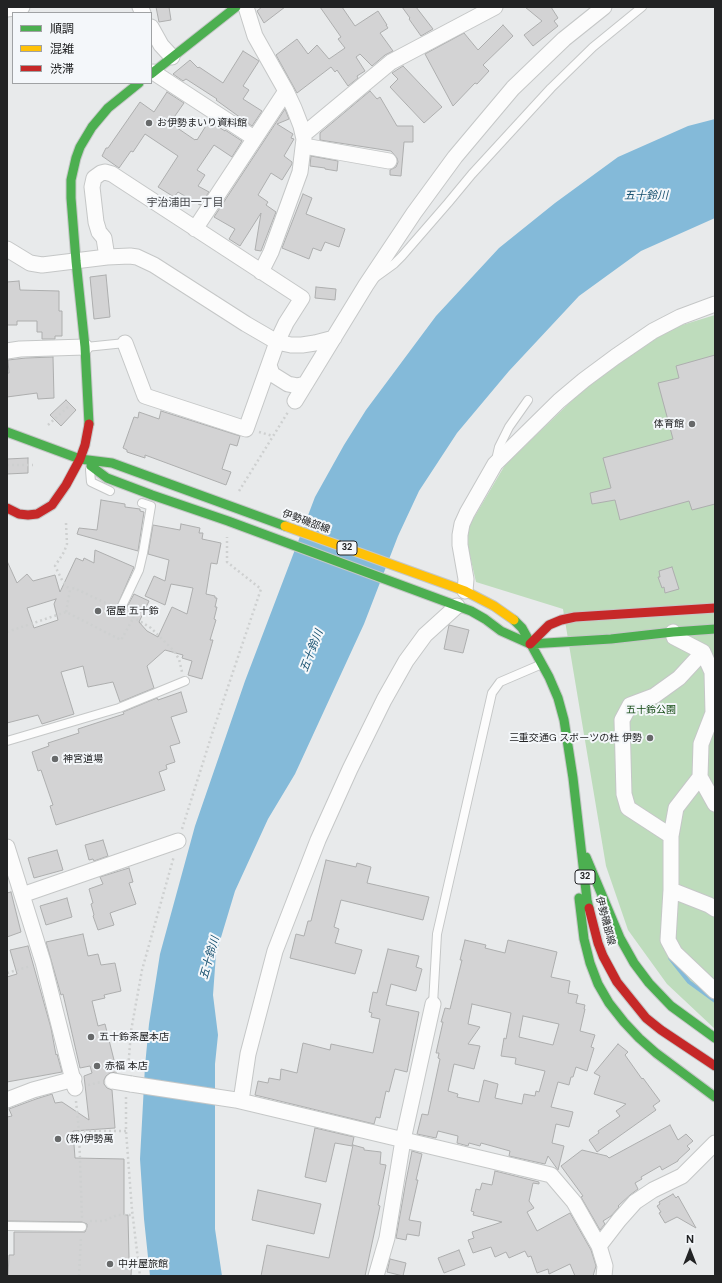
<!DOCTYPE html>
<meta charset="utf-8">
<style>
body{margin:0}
#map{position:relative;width:722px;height:1283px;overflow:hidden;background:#e8eaeb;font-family:"DM Sans","Noto Sans JP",sans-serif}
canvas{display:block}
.frame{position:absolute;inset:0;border:8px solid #222324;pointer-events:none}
.legend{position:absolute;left:12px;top:12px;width:140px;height:72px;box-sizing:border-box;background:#f4f7fa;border:1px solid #a0a2a4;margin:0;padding:5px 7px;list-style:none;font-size:12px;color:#222324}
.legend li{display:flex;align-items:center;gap:8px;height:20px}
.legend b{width:20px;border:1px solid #a0a2a4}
.north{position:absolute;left:670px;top:1231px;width:40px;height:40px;-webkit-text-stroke:3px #f4f7fa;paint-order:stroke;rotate:0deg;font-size:11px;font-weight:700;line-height:16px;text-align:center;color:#222324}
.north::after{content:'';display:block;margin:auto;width:14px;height:18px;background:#222324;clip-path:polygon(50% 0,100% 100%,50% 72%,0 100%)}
</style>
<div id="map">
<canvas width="722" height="1283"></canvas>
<div class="frame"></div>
<ul class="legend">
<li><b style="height:5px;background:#4caf50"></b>順調</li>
<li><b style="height:5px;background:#ffc107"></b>混雑</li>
<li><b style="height:5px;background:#c62828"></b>渋滞</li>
</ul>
<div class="north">N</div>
</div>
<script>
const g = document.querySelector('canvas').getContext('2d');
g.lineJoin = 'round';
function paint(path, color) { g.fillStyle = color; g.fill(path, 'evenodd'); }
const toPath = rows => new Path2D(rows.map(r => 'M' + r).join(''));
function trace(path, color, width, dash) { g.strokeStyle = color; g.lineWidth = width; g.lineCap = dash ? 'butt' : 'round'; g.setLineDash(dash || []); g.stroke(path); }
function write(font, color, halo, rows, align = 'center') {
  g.font = font + ' "DM Sans","Noto Sans JP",sans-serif'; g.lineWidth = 4; g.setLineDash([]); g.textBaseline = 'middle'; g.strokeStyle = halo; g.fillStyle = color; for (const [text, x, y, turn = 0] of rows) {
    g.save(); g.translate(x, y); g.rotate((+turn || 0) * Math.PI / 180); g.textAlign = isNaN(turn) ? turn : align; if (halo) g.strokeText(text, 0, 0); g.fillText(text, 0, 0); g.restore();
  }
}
const green = toPath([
 [715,315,715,1029,667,984,628,930,606,866,563,609,476,582,467,543,469,526,505,465,588,385,669,329]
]);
const water = toPath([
 [715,119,715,218,641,251,579,296,509,371,457,433,419,491,398,536,364,624,295,774,268,819,235,891,216,954,213,995,218,1035,215,1064,215,1229,222,1276,150,1276,144,1219,140,1159,145,1066,149,1024,160,954,195,826,245,681,315,497,344,445,366,410,436,316,499,248,555,203,618,157,688,126]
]);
const stream = toPath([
 [670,958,689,982,715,1001]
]);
const building = toPath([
 [156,7,169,7,171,20,159,22,156,7],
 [262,7,285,7,264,23,257,11,262,7],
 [320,7,342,7,355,26,378,11,387,25,386,25,388,28,380,33,393,51,385,55,372,66,360,54,356,57,365,71,357,76,358,78,348,86,337,70,335,72,331,67,297,93,276,55,297,39,308,54,317,45,329,59,345,48,338,39,341,37,320,7],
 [402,7,416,7,433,29,421,36,409,19,410,18,402,7],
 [525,7,551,7,558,18,554,21,558,26,533,46,524,35,542,21,525,7],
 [503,25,513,36,483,65,489,71,477,84,475,83,453,106,425,54,464,33,478,50,503,25],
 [243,51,259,61,243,86,249,90,243,99,262,111,252,126,216,100,217,99,186,79,183,81,173,74,190,60,198,68,199,67,223,83,243,51],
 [403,66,442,107,424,123,390,87,398,79,392,73,403,66],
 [370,91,377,99,380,97,397,126,413,126,413,142,404,142,401,176,390,175,390,170,396,167,398,162,397,158,391,151,320,140,320,133,370,91],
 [167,92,184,103,170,123,195,140,196,139,197,140,209,121,225,131,225,130,242,141,232,157,214,145,197,170,205,175,198,186,209,192,200,205,178,192,174,197,158,187,178,156,145,134,133,152,131,151,119,168,102,156,106,148,108,148,140,102,154,112,167,92],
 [285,109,289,119,277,124,293,134,291,138,294,139,284,156,292,162,292,164,282,180,271,173,258,195,268,202,266,205,276,212,261,251,255,250,261,213,240,246,229,239,235,229,214,217,285,109],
 [311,156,338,161,337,171,325,169,325,168,310,166,311,156],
 [303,194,312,198,306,214,345,229,339,247,325,242,321,251,313,248,309,259,282,248,303,194],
 [106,275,110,317,94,319,90,277,106,275],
 [19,281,20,290,59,291,59,311,62,311,62,336,55,336,55,339,42,339,42,332,37,332,37,321,17,321,17,325,7,325,7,282,19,281],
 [316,287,336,289,335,300,315,298,316,287],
 [715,355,715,504,692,510,689,501,620,520,615,500,592,504,590,493,611,488,603,458,673,439,658,383,679,378,676,366,715,355],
 [53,357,54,398,38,399,37,393,7,397,7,373,9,373,8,360,26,358,53,357],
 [66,400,76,410,61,426,50,415,66,400],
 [161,411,240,436,237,446,230,444,222,469,231,472,226,485,145,455,145,458,127,452,127,450,123,448,134,417,138,418,139,412,159,419,161,411],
 [28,458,28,473,7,474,7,459,28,458],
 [101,500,125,504,125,507,140,509,140,511,144,512,138,551,77,534,79,528,97,530,101,500],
 [181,524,200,528,199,533,203,533,202,539,221,543,217,564,211,563,206,594,215,596,215,598,217,598,215,607,217,607,214,619,216,620,210,640,213,640,202,679,188,675,192,661,182,658,183,655,165,650,147,666,154,688,120,702,113,682,88,687,83,666,61,672,74,714,42,724,38,715,7,723,7,561,17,583,27,574,33,581,55,575,60,592,76,558,83,561,84,558,94,563,95,550,134,567,115,611,118,615,123,614,134,594,149,601,139,622,147,631,158,637,172,607,187,614,193,588,171,584,165,605,145,596,154,576,165,581,169,560,148,554,153,525,180,530,181,524],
 [56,599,54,604,58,620,34,628,27,608,56,599],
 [672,567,679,589,665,593,664,587,662,588,658,577,660,577,659,571,672,567],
 [449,625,469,630,463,653,444,649,449,625],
 [181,692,187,712,171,717,180,743,170,746,175,762,166,765,167,769,159,772,165,790,56,825,50,806,53,805,41,770,38,771,32,752,49,746,48,743,79,733,78,729,124,714,123,712,157,698,158,700,181,692],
 [103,840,108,856,94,861,93,859,89,860,85,845,103,840],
 [57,850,63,870,34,878,28,858,57,850],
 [326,860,356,867,357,863,371,867,367,883,429,897,423,920,341,900,334,927,339,929,335,943,362,950,355,974,290,958,296,934,304,936,308,921,311,921,326,860],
 [129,868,133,882,129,883,136,904,110,913,114,925,98,930,93,916,94,915,91,904,93,903,89,889,103,884,100,877,129,868],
 [11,892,21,932,7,937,7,893,11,892],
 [67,898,72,917,46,925,40,906,67,898],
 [83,934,88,956,98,954,101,965,115,963,121,991,104,995,105,998,92,1001,98,1026,105,1024,117,1072,110,1073,106,1076,104,1080,104,1084,107,1088,112,1090,115,1128,73,1131,75,1158,124,1159,124,1215,128,1215,129,1258,132,1259,131,1276,8,1276,9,1255,14,1255,14,1232,85,1232,87,1227,87,1224,82,1222,7,1221,7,1117,12,1116,9,1109,36,1099,52,1094,55,1103,62,1102,89,1120,84,1076,92,1073,90,1066,80,1068,63,994,61,995,46,942,83,934],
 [465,940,486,945,485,948,505,953,508,940,557,952,551,977,570,981,568,993,578,995,576,1003,585,1005,584,1009,585,1009,580,1031,595,1035,591,1047,594,1048,587,1071,576,1067,573,1077,571,1077,569,1085,558,1082,551,1107,573,1112,569,1127,556,1124,552,1143,564,1146,558,1170,548,1156,545,1164,509,1156,510,1151,481,1143,480,1146,469,1143,468,1146,457,1143,458,1136,438,1131,436,1138,417,1134,422,1114,428,1115,440,1059,438,1058,439,1053,436,1053,443,1022,441,1022,445,1008,450,1009,462,960,460,960,465,940],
 [472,1004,511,1013,506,1039,504,1038,501,1056,516,1058,515,1064,545,1071,539,1092,536,1091,535,1096,524,1094,522,1104,495,1098,498,1084,484,1080,479,1102,457,1097,458,1094,448,1091,454,1064,474,1069,480,1046,468,1044,480,1027,468,1024,472,1004],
 [523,1016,559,1024,553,1045,519,1037,523,1016],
 [28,946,51,1028,56,1055,57,1054,62,1072,7,1082,7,977,17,974,10,950,28,946],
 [388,949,419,956,416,967,422,969,416,991,391,984,386,1005,419,1012,407,1072,395,1069,389,1092,386,1091,380,1118,376,1117,374,1124,255,1095,258,1081,268,1083,269,1078,280,1080,281,1069,297,1073,303,1043,330,1050,331,1044,373,1053,380,1019,371,1017,372,1013,369,1012,373,992,377,993,388,949],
 [618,1044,628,1052,625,1055,642,1079,643,1078,660,1101,653,1106,656,1110,597,1152,589,1140,599,1133,598,1131,620,1116,616,1111,626,1104,594,1094,600,1076,594,1073,618,1044],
 [670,1125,678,1140,686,1134,693,1141,687,1146,690,1149,678,1160,678,1161,662,1170,660,1166,641,1177,642,1179,635,1183,638,1189,630,1195,618,1206,619,1207,611,1216,603,1221,605,1224,600,1230,581,1197,583,1196,561,1166,582,1150,607,1156,609,1158,670,1125],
 [315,1128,354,1137,352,1146,335,1143,326,1182,305,1177,315,1128],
 [353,1145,364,1148,364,1150,381,1152,380,1164,386,1165,378,1205,380,1206,365,1276,261,1276,267,1245,329,1258,353,1145],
 [412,1151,422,1154,416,1180,418,1180,409,1220,421,1222,419,1236,407,1234,406,1240,396,1238,406,1181,412,1151],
 [495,1171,539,1182,539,1184,533,1183,529,1201,534,1208,527,1212,537,1231,570,1213,591,1250,596,1266,593,1276,575,1276,570,1264,549,1274,548,1269,537,1273,531,1256,528,1257,525,1251,509,1258,506,1252,495,1257,491,1247,473,1253,468,1240,474,1238,472,1232,502,1222,473,1215,474,1212,471,1211,476,1189,480,1190,482,1183,492,1185,495,1171],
 [258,1190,321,1204,314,1234,252,1220,258,1190],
 [673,1194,676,1198,678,1196,696,1228,677,1217,665,1223,659,1213,661,1212,657,1206,660,1204,659,1202,673,1194],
 [459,1250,465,1265,444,1273,438,1258,459,1250],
 [390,1259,406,1263,403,1276,387,1272,390,1259]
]);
const path = toPath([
 [48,425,70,405],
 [259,432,273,436],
 [7,465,33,465],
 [239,491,288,412],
 [66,523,67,544,64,552,55,566,63,582,70,590],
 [66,612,70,590,74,588,112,606],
 [128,614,151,628,173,650,179,659,182,672],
 [7,632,66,612,121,640,134,617],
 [182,829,212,734,261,589,227,562,227,537],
 [7,973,31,966],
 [128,1070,131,1031,142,970,174,856],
 [88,1085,101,1082],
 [126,1097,126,1131,132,1210,140,1276],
 [76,1101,79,1131,82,1218],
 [79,1131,126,1131],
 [90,1221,104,1221,117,1215,132,1215],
 [79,1276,81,1237]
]);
const lane = toPath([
 [376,277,394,264,402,256,448,203,472,174,551,88,593,47,642,7],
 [86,347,125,343],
 [496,460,499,447,509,427,528,400],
 [90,470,91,482,110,491],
 [120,610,139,570,143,553,151,506,142,503],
 [7,741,119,708,185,681],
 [433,1004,437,934,492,693,500,682,542,664],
 [7,1226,82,1227]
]);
const street = toPath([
 [140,7,143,13],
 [246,7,255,36,286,91,294,108,301,126,304,139,300,172,271,252,261,272],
 [7,9,22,7],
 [151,27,161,45,172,57],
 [153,72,254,138],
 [303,135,391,62,495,7],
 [304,146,389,161],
 [195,229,286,91],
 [7,249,30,263,42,265,107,257,130,256,137,257,154,265,246,324,277,342,291,345,302,345,315,343,334,338],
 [107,257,104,238,99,232,96,222,92,187,94,178,101,173,105,172,112,174,121,180,302,298,286,323,277,342,246,429,145,396,125,343],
 [7,351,20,349,85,347],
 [269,365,272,374,288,384,298,386,305,384],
 [295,401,366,285,414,213,455,157,513,88,564,39,604,7],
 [465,591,466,579,460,545,460,535,462,524,467,513,495,464,559,401,584,380,615,357,653,331,680,317,715,304],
 [673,632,674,637,703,652,712,672,713,713,701,744,700,777,715,804],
 [703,652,679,678,654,696,630,705,622,720,624,794,628,808,671,836,671,890,668,940,675,953,715,991],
 [671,836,676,808,700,777],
 [7,847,43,962,75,1088],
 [671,890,709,905,715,909],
 [22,895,178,841],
 [131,1084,236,1100,551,1175,574,1202,599,1246,605,1266,604,1276],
 [7,1100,33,1090,74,1079],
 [241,1101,248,1054,275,951,318,840,350,769,384,700,406,661,425,635,457,606],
 [599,1246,619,1220,635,1202,653,1190,682,1176,715,1143],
 [376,1276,387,1238,403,1140,433,1004]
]);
const fast = toPath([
 [151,74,236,7],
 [89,424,85,347,76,261,71,198,71,180,76,158,80,147,92,127,108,108,139,83],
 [7,432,80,459,112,463,285,526],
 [91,466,107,478,152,495,228,521,471,611,485,619,501,631,530,644],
 [514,620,522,628,549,677,558,698,564,720,573,778,587,900,589,908],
 [530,644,611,639,673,632,715,629],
 [586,857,620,938,634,963,649,983,671,1006,715,1038],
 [579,898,584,939,590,963,598,984,609,1003,624,1022,639,1038,656,1053,715,1097]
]);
const slow = toPath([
 [285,526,465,591,494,606,514,620]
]);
const jam = toPath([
 [7,508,19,514,28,515,37,514,52,505,66,485,80,459,85,445,89,424],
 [530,644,549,625,561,620,575,617,715,608],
 [589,908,598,943,603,956,617,982,646,1018,661,1030,715,1066]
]);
const streetBridge = toPath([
 [113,1081,131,1084]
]);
const markers = [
 [149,123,4,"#67696a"],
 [692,424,4,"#67696a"],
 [98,611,4,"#67696a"],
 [650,738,4,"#67696a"],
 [55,759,4,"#67696a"],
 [91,1037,4,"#67696a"],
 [97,1066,4,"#67696a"],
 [58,1139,4,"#67696a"],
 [110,1264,4,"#67696a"]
];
const shields = [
 [347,548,20],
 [585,877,20]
];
const shieldNames = [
 ["32",347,548],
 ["32",585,877]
];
const poiNames = [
 ["お伊勢まいり資料館",157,123],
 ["体育館",684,424,"right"],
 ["宿屋 五十鈴",106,611],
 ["三重交通G スポーツの杜 伊勢",642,738,"right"],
 ["神宮道場",63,759],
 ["五十鈴茶屋本店",99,1037],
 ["赤福 本店",105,1066],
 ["(株)伊勢萬",66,1139],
 ["中井屋旅館",118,1264]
];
const streetNames = [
 ["伊勢磯部線",306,522,20],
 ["伊勢磯部線",605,921,75]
];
const parkNames = [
 ["五十鈴公園",651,710]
];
const waterNames = [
 ["五十鈴川",646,196],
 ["五十鈴川",312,651,-69],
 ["五十鈴川",210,958,-74]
];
const neighbourhoodNames = [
 ["宇治浦田一丁目",185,203]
];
paint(green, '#bedcbc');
paint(water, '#84bad9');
trace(stream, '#84bad9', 4);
paint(building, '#d3d3d4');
trace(building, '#adaeae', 1);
trace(lane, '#c5c7c7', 10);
trace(street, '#c5c7c7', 17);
trace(fast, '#c5c7c7', 11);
trace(slow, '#c5c7c7', 11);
trace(jam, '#c5c7c7', 11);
trace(path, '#ced0d0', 2.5, [2, 3]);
trace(lane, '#fcfcfc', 8);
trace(street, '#fcfcfc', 15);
trace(fast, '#4caf50', 9);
trace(slow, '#ffc107', 9);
trace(jam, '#c62828', 9);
trace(streetBridge, '#c5c7c7', 17, []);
trace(streetBridge, '#fcfcfc', 15);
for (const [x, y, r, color] of markers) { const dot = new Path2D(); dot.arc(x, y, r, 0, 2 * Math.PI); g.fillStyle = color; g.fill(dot); trace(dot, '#f4f7fa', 1.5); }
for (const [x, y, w] of shields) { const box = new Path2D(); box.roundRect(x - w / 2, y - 7, w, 14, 3); g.fillStyle = '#f4f7fa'; g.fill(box); trace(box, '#222324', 1); }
write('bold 9px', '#222324', null, shieldNames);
write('10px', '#222324', '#f4f7fa', poiNames, 'left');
write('10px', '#222324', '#f4f7fa', streetNames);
write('10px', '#114810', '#f4f7fa', parkNames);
write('italic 11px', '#154f6e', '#f4f7fa', waterNames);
write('11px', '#434548', '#f4f7fa', neighbourhoodNames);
</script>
